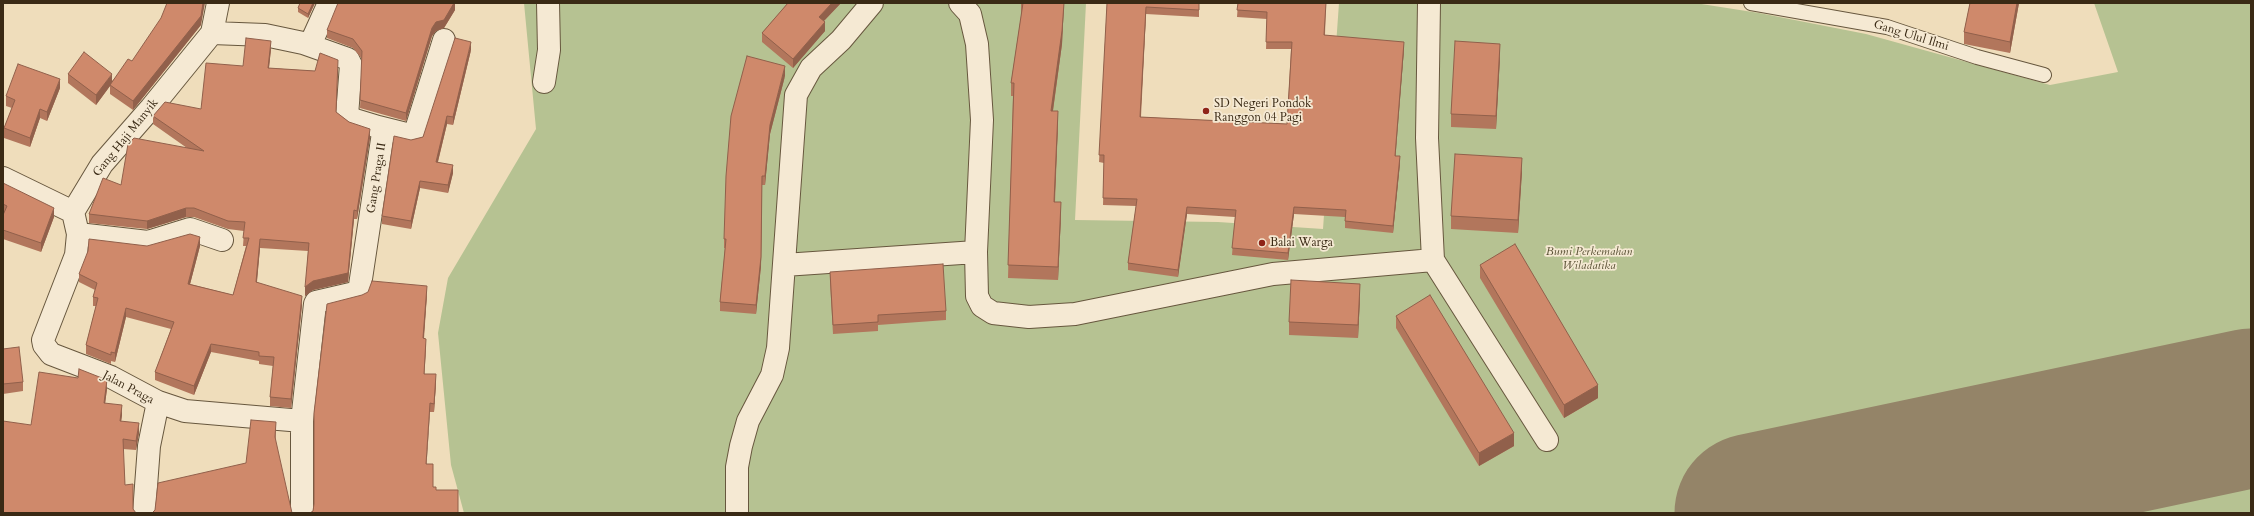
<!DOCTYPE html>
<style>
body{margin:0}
#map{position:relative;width:2254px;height:516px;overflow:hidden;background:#efddbb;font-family:Cardo,serif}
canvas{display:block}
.frame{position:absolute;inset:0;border:4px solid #3a2a15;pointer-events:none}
</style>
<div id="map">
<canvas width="2254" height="516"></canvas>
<div class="frame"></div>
</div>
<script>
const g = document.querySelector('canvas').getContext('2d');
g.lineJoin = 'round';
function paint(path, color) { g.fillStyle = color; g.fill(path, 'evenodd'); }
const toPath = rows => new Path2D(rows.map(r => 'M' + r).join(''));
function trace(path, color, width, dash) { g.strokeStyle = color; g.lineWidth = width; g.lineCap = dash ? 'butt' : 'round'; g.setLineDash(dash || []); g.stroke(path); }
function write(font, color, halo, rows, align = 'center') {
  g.font = font + ' Cardo,serif'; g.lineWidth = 3.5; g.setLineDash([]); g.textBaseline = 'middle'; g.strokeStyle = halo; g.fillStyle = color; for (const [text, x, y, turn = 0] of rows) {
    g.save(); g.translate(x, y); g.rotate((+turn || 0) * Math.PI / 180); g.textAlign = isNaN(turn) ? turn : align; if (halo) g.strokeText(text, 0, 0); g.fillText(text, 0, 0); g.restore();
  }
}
const green = toPath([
 [524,3,1086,3,1075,220,1218,222,1323,229,1339,3,1695,3,1759,13,1866,34,2050,85,2118,72,2094,3,2251,3,2251,513,464,513,451,465,438,333,448,278,536,129]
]);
const runway = toPath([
 [1754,513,2251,408]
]);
const lane = toPath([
 [1751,3,1887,27,1977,57,2044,75]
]);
const street = toPath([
 [218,3,212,33,151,108,102,164,73,212,78,234,76,255,43,340,44,345,51,354,111,377,158,402,185,411,302,421],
 [960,3,970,14,977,44,982,120,976,252,977,296,982,306,993,313,1029,317,1075,314,1273,274,1433,260,1547,440],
 [1429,3,1427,138,1433,260],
 [212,33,265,35,303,43,348,59,351,65,347,115,355,120,378,127,383,133,359,292,316,302,315,304,302,421,302,513],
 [310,45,329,3],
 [544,82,549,50,548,3],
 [378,127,414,136,444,40],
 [3,178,73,212],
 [78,234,148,242,190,229,222,240],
 [784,265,976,252],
 [144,513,149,446,158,402],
 [737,513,737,467,741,446,748,421,772,375,778,348,796,95,811,68,841,40,872,3]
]);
const wall = toPath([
 [315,3,308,18,298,12,298,8],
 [455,3,455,10,444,28,436,31,432,36,406,121,360,108,362,59,353,48,327,38,327,30],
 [788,3,841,3,824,21,825,31,793,68,762,42,762,33],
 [1021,3,1064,3,1062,44,1053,111,1058,124,1055,202,1061,215,1058,280,1008,278,1013,96,1011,96,1011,83,1021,16],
 [1107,3,1199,3,1199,17,1146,14,1141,117,1287,124,1291,49,1266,49,1267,19,1237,17,1238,3,1326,3,1325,35,1404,49,1395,156,1400,163,1393,233,1345,228,1345,217,1294,214,1288,260,1232,255,1235,217,1187,214,1178,277,1128,270,1128,263,1136,206,1103,205,1104,163,1099,162],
 [1970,3,2019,3,2010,53,1964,44,1964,32],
 [201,25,133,110,110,94,110,86,96,105,68,83,68,74,112,81,132,61],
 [271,49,269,68,315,71,338,69,336,112,349,122,370,138,357,219,354,219,348,282,313,290,305,296,308,251,260,248,257,282,302,305,291,408,270,406,270,397,273,366,259,364,259,361,211,352,194,395,155,380,155,372,171,329,126,317,115,362,111,361,111,364,86,354,86,345,96,306,93,306,93,297,95,290,79,282,79,274,147,246,200,246,190,284,233,295,246,246,243,246,244,231,228,229,194,217,186,217,147,229,89,223,89,214,121,185,187,148,153,124,153,116,201,109,243,66],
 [471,50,453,125,447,124,438,162,453,173,448,193,420,188,411,229,382,224,382,216,411,140,423,137],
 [1500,57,1496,129,1451,127,1451,114],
 [785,76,770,134,765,185,762,185,761,266,756,314,720,311,720,302,725,248,724,248,724,239],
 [60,88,47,121,40,118,30,147,4,138,4,128,12,108,6,106,6,96],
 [1522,171,1518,233,1451,229,1451,216],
 [3,183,54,217,41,252,3,239,3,216,4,213,3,213],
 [1480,265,1598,398,1564,418,1480,278],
 [830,272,946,311,946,320,878,325,878,331,833,334,830,281],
 [427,294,424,339,426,347,424,374,436,383,434,412,430,412,313,511],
 [1360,297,1358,338,1289,335,1289,322],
 [1396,316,1514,446,1479,466,1396,328],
 [3,349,23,382,23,391,3,394],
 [107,389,105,403,122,415,121,421,139,433,136,450,123,449,125,485,133,509,31,425]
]);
const shadedWall = toPath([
 [203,3,205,3,201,25,133,110,133,101],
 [313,3,315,3,308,18,308,14],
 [454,3,455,3,455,10,444,28,436,31,432,36,406,121,406,113,432,28,436,22],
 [832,3,841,3,819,26,819,17],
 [1064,3,1062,44,1051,124,1051,111],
 [2017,3,2019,3,2010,53,2010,42],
 [1146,7,1146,14,1140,124,1140,117],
 [825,22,825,31,793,68,793,59],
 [271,41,271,49,268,76,268,68],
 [471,42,471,50,453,125,453,117],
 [1404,42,1404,49,1395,163,1395,156],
 [1500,44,1500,57,1496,129,1496,116],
 [785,66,785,76,770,134,765,185,765,176,770,125],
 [112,74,112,83,110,85,110,86,96,105,96,95],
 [60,79,60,88,47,121,47,112],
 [40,109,40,118,30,147,30,138],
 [1058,111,1058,124,1054,215,1054,202],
 [447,116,447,124,436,169,436,162],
 [370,129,370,138,357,219,357,211],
 [1400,156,1400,163,1393,233,1393,226],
 [1522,158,1522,171,1518,233,1518,220],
 [453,165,453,173,448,193,448,185],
 [420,181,420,188,411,229,411,221],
 [762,185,761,266,756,314,756,305],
 [1061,202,1061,215,1058,280,1058,267],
 [1187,207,1187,214,1178,277,1178,270],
 [1294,207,1294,214,1288,260,1288,253],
 [54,208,54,217,41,252,41,243],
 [186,208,186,217,147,229,147,221],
 [354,210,354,219,348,282,313,290,305,296,305,287,313,281],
 [200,237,200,246,188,292,188,284],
 [260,239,260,248,256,290,256,282],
 [1360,284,1360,297,1358,338,1358,325],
 [427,286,427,294,423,347,423,338],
 [302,296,302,305,291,408,291,399],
 [126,308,126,317,115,362,115,353],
 [426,339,426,347,424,382,424,374],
 [211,344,211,352,194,395,194,386],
 [436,374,436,383,434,412,434,404],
 [107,380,107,389,104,412,104,403],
 [1598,385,1598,398,1564,418,1564,405],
 [430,403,430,412,426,473,426,464],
 [122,405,122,415,120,430,120,421],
 [276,422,276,431,275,447,275,437],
 [139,423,139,433,136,450,136,441],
 [1514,433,1514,446,1479,466,1479,453]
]);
const building = toPath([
 [167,3,203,3,201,16,133,101,110,85,128,59,132,61,161,18,167,3],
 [300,3,313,3,308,14,298,8,300,3],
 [338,3,454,3,444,20,436,22,432,28,406,113,360,100,362,51,353,39,327,30,338,3],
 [788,3,832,3,819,17,825,22,793,59,762,33,788,3],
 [1021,3,1064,3,1062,31,1051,111,1058,111,1054,202,1061,202,1058,267,1008,265,1014,83,1011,83,1023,3,1021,3],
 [1107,3,1199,3,1199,10,1146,7,1140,117,1287,124,1292,42,1266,42,1267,12,1237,10,1238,3,1326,3,1324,35,1404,42,1395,156,1400,156,1393,226,1345,221,1346,210,1294,207,1288,253,1232,248,1236,210,1187,207,1178,270,1128,263,1137,199,1103,198,1104,155,1099,155,1107,3],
 [1970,3,2017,3,2010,42,1964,32,1970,3],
 [246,38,271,41,268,68,315,71,320,53,338,60,336,112,349,122,370,129,357,211,354,210,348,273,313,281,305,287,309,243,260,239,256,282,302,296,291,399,270,397,274,357,259,356,259,352,211,344,194,386,155,372,174,322,126,308,115,353,111,352,111,355,86,345,98,298,93,297,97,283,79,274,88,251,89,239,147,246,190,234,200,237,188,284,233,295,249,238,243,238,245,222,228,221,194,208,186,208,147,221,89,214,103,178,121,185,128,144,134,138,204,151,153,116,165,102,201,109,206,63,243,66,246,38],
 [455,38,471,42,453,117,447,116,436,162,453,165,448,185,420,181,411,221,382,216,394,136,411,140,423,137,455,38],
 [1455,41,1500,44,1496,116,1451,114,1455,41],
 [84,52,112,74,96,95,68,74,84,52],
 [747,56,785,66,770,125,765,176,762,176,761,257,756,305,720,302,726,239,724,239,726,176,731,116,747,56],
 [18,64,60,79,47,112,40,109,30,138,4,128,15,100,6,96,18,64],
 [1455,154,1522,158,1518,220,1451,216,1455,154],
 [3,183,54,208,41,243,3,230,3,215,7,206,3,204,3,183],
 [1515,244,1598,385,1564,405,1480,265,1515,244],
 [943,264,946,311,878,315,878,322,833,325,830,272,943,264],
 [1291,280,1360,284,1358,325,1289,322,1291,280],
 [372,281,427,286,423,338,426,339,424,374,436,374,434,404,430,403,426,464,433,464,433,487,436,487,436,490,458,490,458,513,310,513,313,511,314,504,314,413,327,304,362,295,368,292,372,281],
 [1430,295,1514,433,1479,453,1396,316,1430,295],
 [19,347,23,382,3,384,3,349,19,347],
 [79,369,107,380,104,403,122,405,120,421,139,423,136,441,123,439,125,485,133,484,133,509,136,513,3,513,3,421,31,425,39,372,78,378,79,369],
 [251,420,276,422,275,437,292,513,152,513,155,510,158,483,246,463,251,420]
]);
const markers = [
 [1206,111,4,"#8f2418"],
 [1262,243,4,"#8f2418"]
];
const streetNames = [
 ["Gang Ulul Ilmi",1911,36,17],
 ["Gang Haji Manyik",126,138,-51],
 ["Gang Praga II",377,178,-81],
 ["Jalan Praga",128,388,28]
];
const poiNames = [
 ["SD Negeri Pondok",1214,104],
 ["Ranggon 04 Pagi",1214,118],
 ["Balai Warga",1270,243]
];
const parkNames = [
 ["Bumi Perkemahan",1589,252],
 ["Wiladatika",1589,266]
];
paint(green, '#b6c292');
trace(runway, '#948468', 159);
trace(lane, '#67573e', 16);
trace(street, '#67573e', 24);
trace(lane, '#f5e9d3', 14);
trace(street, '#f5e9d3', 22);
paint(wall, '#b2765c');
paint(shadedWall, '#91604b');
paint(building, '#cf896b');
trace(building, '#91604b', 1);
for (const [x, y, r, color] of markers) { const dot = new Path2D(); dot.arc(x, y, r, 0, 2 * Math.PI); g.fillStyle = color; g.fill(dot); trace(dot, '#f5e9d3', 1.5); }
write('12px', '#3a2a15', '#f5e9d3', streetNames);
write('12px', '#3a2a15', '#f5e9d3', poiNames, 'left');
write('italic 12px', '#595034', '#f5e9d3', parkNames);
</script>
